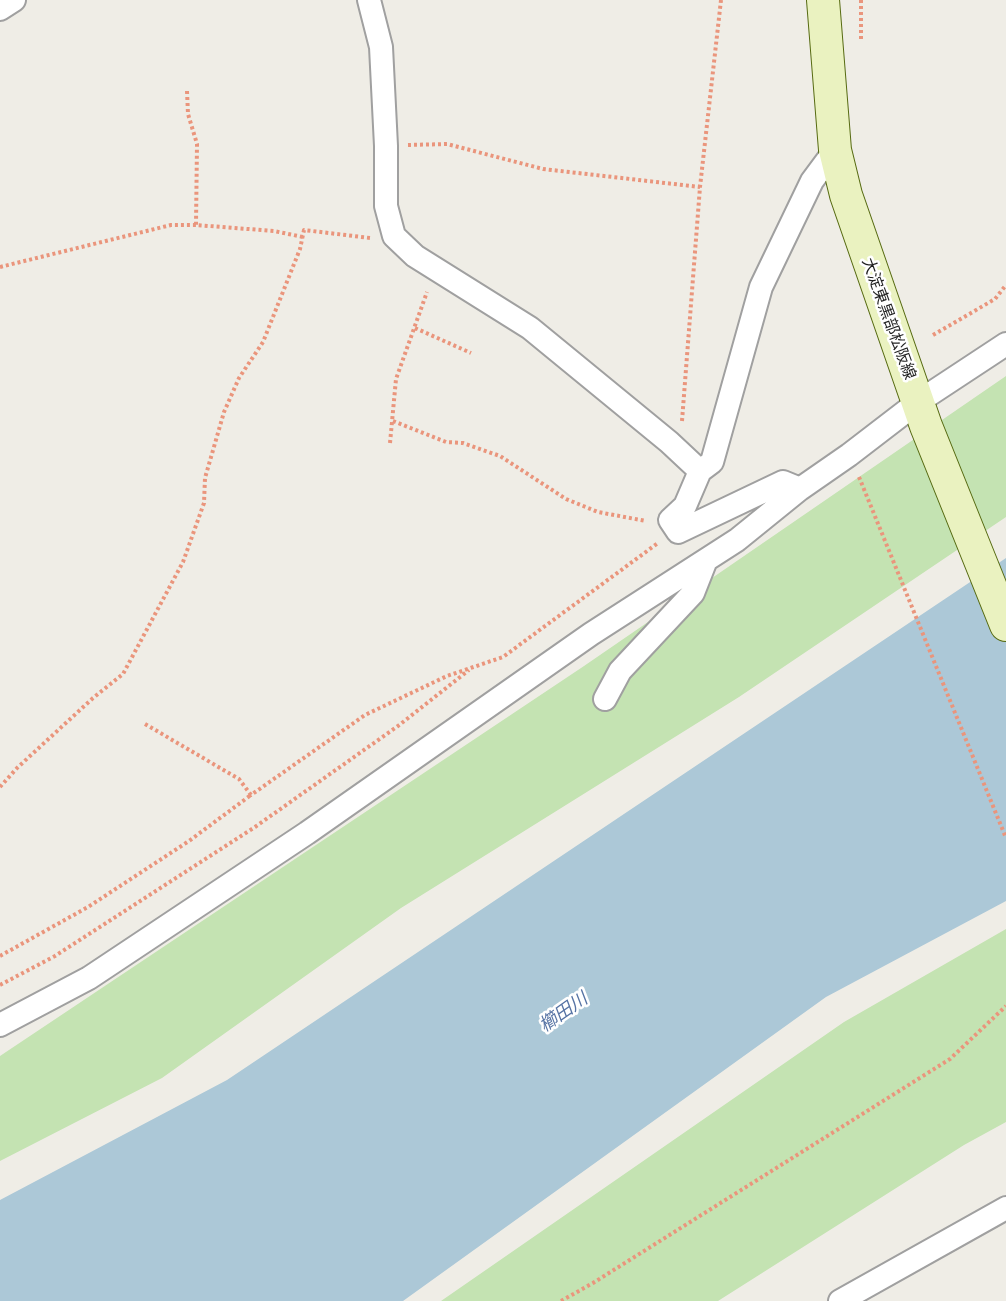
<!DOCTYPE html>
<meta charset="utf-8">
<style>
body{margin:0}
canvas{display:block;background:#efede6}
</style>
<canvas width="1006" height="1301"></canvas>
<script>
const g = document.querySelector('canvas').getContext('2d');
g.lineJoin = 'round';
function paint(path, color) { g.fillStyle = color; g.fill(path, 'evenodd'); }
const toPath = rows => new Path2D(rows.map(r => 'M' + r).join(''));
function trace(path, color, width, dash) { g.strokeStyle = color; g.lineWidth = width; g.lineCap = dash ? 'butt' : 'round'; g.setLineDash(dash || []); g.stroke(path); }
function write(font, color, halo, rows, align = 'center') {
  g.font = font + ' "DejaVu Sans","Noto Sans JP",sans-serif'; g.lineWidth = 5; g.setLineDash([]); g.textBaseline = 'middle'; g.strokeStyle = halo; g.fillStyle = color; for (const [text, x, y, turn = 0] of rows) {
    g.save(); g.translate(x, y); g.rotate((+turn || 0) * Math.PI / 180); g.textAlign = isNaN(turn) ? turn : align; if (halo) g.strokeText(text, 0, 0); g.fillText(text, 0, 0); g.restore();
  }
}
const grass = toPath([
 [1006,376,1006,517,739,697,401,908,162,1078,0,1161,0,1056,584,666],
 [1006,929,1006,1122,964,1145,718,1301,441,1301,844,1022]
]);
const water = toPath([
 [1006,558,1006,901,826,997,403,1301,0,1301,0,1200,227,1080]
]);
const path = toPath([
 [861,0,861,41],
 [187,91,188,114,197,144,196,225,274,231,303,237],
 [408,145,447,144,543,169,700,187],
 [0,267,171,225,196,225],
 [415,328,471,353],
 [933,335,995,299,1006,285],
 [393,421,446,442,463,443,500,456,566,499,598,512,646,521],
 [682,421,700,187,721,0],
 [390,443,396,379,427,292],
 [859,477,1006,838],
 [145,724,239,779,251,795,365,715,447,676,503,657,658,543],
 [0,787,17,768,93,698,123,674,183,562,204,503,205,478,224,412,239,378,263,342,300,249,304,230,370,238],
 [0,956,88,907,189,841,251,795],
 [0,985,55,956,255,827,398,726,469,670],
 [561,1301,593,1283,950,1059,1006,1006]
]);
const minor = toPath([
 [369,0,381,47,386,146,386,206,394,236,415,256,530,328,669,442,700,471],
 [0,9,14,0],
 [800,489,783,482,678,532,670,520,685,506,700,471,712,462,761,287,812,181,835,150],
 [605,699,620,671,693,593,706,560],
 [0,1025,89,978,307,833,591,634,737,540,800,489,849,455,918,402,1006,344],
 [840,1301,1006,1208]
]);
const secondary = toPath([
 [823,0,835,150,846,195,926,426,1006,625]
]);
const streetNames = [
 ["大淀東黒部松阪線",888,319,70]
];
const waterNames = [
 ["櫛田川",564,1013,-35]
];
paint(grass, '#c4e3b2');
paint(water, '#acc8d7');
trace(minor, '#a0a0a0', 26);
trace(secondary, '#566a11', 34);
trace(path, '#ea957c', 4, [3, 3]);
trace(minor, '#fff', 22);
trace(secondary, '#eaf2c0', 32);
write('16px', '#1f1f1f', '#fff', streetNames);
write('italic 18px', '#5673a4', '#fff', waterNames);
</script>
